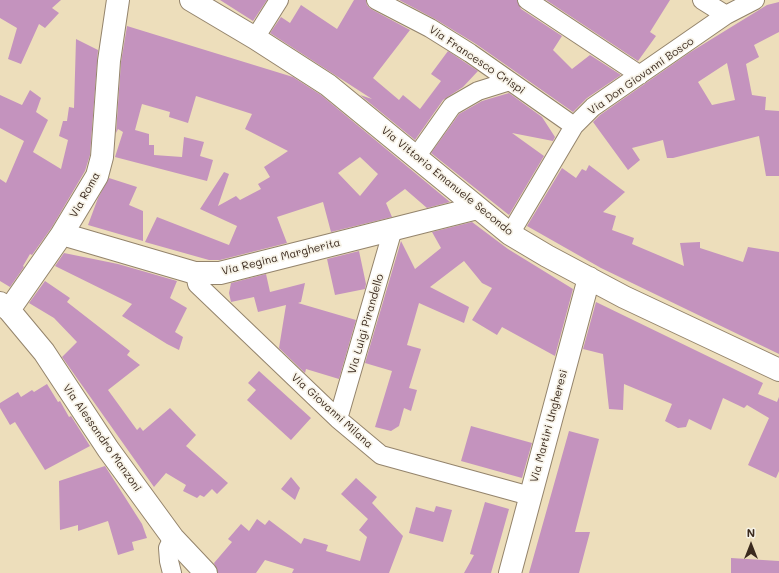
<!DOCTYPE html>
<style>
body{margin:0}
#map{position:relative;width:779px;height:573px;overflow:hidden;background:#eddebb;font-family:Mali,sans-serif}
canvas{display:block}
.north{position:absolute;left:731px;top:525px;width:40px;height:40px;-webkit-text-stroke:3px #f7f3e8;paint-order:stroke;rotate:0deg;font-size:11px;font-weight:700;line-height:16px;text-align:center;color:#3b2a1e}
.north::after{content:'';display:block;margin:auto;width:14px;height:18px;background:#3b2a1e;clip-path:polygon(50% 0,100% 100%,50% 72%,0 100%)}
</style>
<div id="map">
<canvas width="779" height="573"></canvas>
<div class="north">N</div>
</div>
<script>
const g = document.querySelector('canvas').getContext('2d');
g.lineJoin = 'round';
function paint(path, color) { g.fillStyle = color; g.fill(path, 'evenodd'); }
const toPath = rows => new Path2D(rows.map(r => 'M' + r).join(''));
function trace(path, color, width, dash) { g.strokeStyle = color; g.lineWidth = width; g.lineCap = dash ? 'butt' : 'round'; g.setLineDash(dash || []); g.stroke(path); }
function write(font, color, halo, rows, align = 'center') {
  g.font = font + ' Mali,sans-serif'; g.lineWidth = 3.5; g.setLineDash([]); g.textBaseline = 'middle'; g.strokeStyle = halo; g.fillStyle = color; for (const [text, x, y, turn = 0] of rows) {
    g.save(); g.translate(x, y); g.rotate((+turn || 0) * Math.PI / 180); g.textAlign = isNaN(turn) ? turn : align; if (halo) g.strokeText(text, 0, 0); g.fillText(text, 0, 0); g.restore();
  }
}
const building = toPath([
 [0,0,61,0,52,8,59,13,45,28,39,24,21,64,8,59,17,28,0,18],
 [220,0,267,0,253,21],
 [354,0,366,0,367,5,371,9,410,30,373,78,399,100,403,95,420,109,441,81,431,74,448,51,478,71,463,87,443,100,415,140,360,95,372,99,270,33,281,17,290,23,301,5,337,29],
 [399,0,517,0,521,9,562,36,553,50,572,69,590,55,621,75,587,98,573,112,476,44,435,19],
 [546,0,670,0,650,32,656,36,638,61],
 [779,2,779,32,754,45,759,57,746,64,752,95,766,97,765,110,779,111,779,176,766,176,759,136,673,158,667,158,663,140,632,148,640,160,628,170,593,122,600,115,689,53,767,5],
 [727,63,735,100,712,105,698,82],
 [127,26,293,77,321,95,450,202,427,208,405,189,386,203,392,217,331,232,323,202,277,217,287,243,220,260,209,260,145,242,157,217,229,245,237,226,200,209,224,172,229,174,218,206,236,196,240,200,261,189,258,184,270,177,264,167,288,151,245,129,252,114,196,96,188,123,169,117,170,112,142,104,135,130,149,134,149,145,154,145,154,155,182,157,184,137,204,142,200,156,213,160,207,181,115,157,123,132,118,129,116,133,121,62],
 [360,157,378,174,360,196,338,173],
 [76,39,98,50,90,155,85,171,52,227,32,255,30,254,23,266,24,267,10,287,0,281,0,179,6,183,24,141,0,128,0,95,22,105,30,90,41,98,36,112,48,120,33,152,61,169,68,140,59,136,63,121,67,121,69,107,74,108],
 [509,93,542,117,555,137,553,141,512,133,544,156,509,215,431,153,459,114,482,101],
 [589,165,625,192,603,212,616,216,612,230,634,238,632,244,684,266,680,243,700,242,700,248,743,262,748,247,779,252,779,354,601,268,527,226,562,168,576,178,582,169,586,171],
 [109,178,137,187,129,205,143,211,143,241,88,225,98,198],
 [472,222,508,249,573,289,555,356,502,327,497,335,472,320,492,288,482,283,464,261,430,287,469,307,464,323,419,303,407,345,421,349,409,388,417,390,411,411,404,408,399,426,391,431,375,427,392,371,365,363,401,241,415,269,441,248,432,232],
 [359,251,366,284,365,289,335,295,327,259],
 [64,253,118,264,177,281,170,298,187,308,175,332,183,337,179,350,167,344,122,316,132,304,55,266],
 [266,274,270,292,305,283,301,302,298,303,356,320,339,379,306,369,305,373,279,348,286,305,258,312,254,297,231,302,229,293,231,283],
 [45,281,70,298,67,302,130,351,127,355,140,365,108,390,137,430,140,427,143,431,170,408,196,435,186,446,228,483,217,494,212,489,204,497,200,495,197,498,183,491,186,485,166,473,154,487,62,357,77,342,54,318,29,303],
 [596,302,763,383,758,394,777,402,779,397,779,471,776,478,748,465,769,418,747,405,744,408,723,398,711,430,689,419,686,427,678,428,665,421,672,404,624,384,623,410,609,409,603,354,583,349],
 [259,371,311,418,291,440,247,400,256,390,248,383],
 [47,384,58,402,60,401,69,417,71,416,90,446,45,470,15,422,10,425,0,408,0,403,18,392,21,397,32,390,34,392],
 [471,426,532,443,522,478,461,461],
 [569,431,599,439,575,532,590,532,579,573,529,573],
 [105,466,142,524,147,538,132,542,134,550,118,555,108,521,78,531,78,525,60,530,59,481],
 [291,477,300,488,295,500,281,489],
 [356,478,377,497,372,503,403,536,389,573,292,573,294,569,265,560,256,573,218,573,214,563,232,542,228,539,241,524,249,531,257,519,265,525,269,520,301,544,304,538,328,545,326,551,360,561,367,537,359,530,368,519,341,494],
 [485,502,509,509,491,573,464,573,474,555,470,554],
 [436,506,452,510,443,542,409,533,416,507,434,512],
 [731,558,779,561,779,573,731,573]
]);
const street = toPath([
 [376,0,430,28,470,53,574,126],
 [527,0,640,75],
 [702,0,726,15],
 [255,38,279,0],
 [416,157,452,106,478,91,510,81],
 [510,234,574,126,593,107,726,15,755,0],
 [195,273,197,284,338,419,381,455,530,496],
 [338,419,393,229],
 [172,573,169,561,168,548,173,538]
]);
const secondary = toPath([
 [191,0,255,38,328,85,510,234,547,256,624,297,779,370],
 [62,234,195,273,220,273,477,208],
 [0,303,9,310,44,352,108,449,173,538,206,573],
 [9,310,62,234,97,176,102,157,109,61,118,0],
 [510,573,589,278]
]);
const streetNames = [
 ["Via Francesco Crispi",477,60,34],
 ["Via Don Giovanni Bosco",641,76,-35],
 ["Via Vittorio Emanuele Secondo",447,181,39],
 ["Via Roma",85,195,-61],
 ["Via Regina Margherita",281,257,-14],
 ["Via Luigi Pirandello",366,324,-74],
 ["Via Giovanni Milana",332,411,42],
 ["Via Martiri Ungheresi",549,426,-75],
 ["Via Alessandro Manzoni",102,438,55]
];
paint(building, '#c493be');
trace(street, '#94846c', 20);
trace(secondary, '#94846c', 24);
trace(street, '#fff', 18);
trace(secondary, '#fff', 22);
write('11px', '#3b2a1e', '#f7f3e8', streetNames);
</script>
